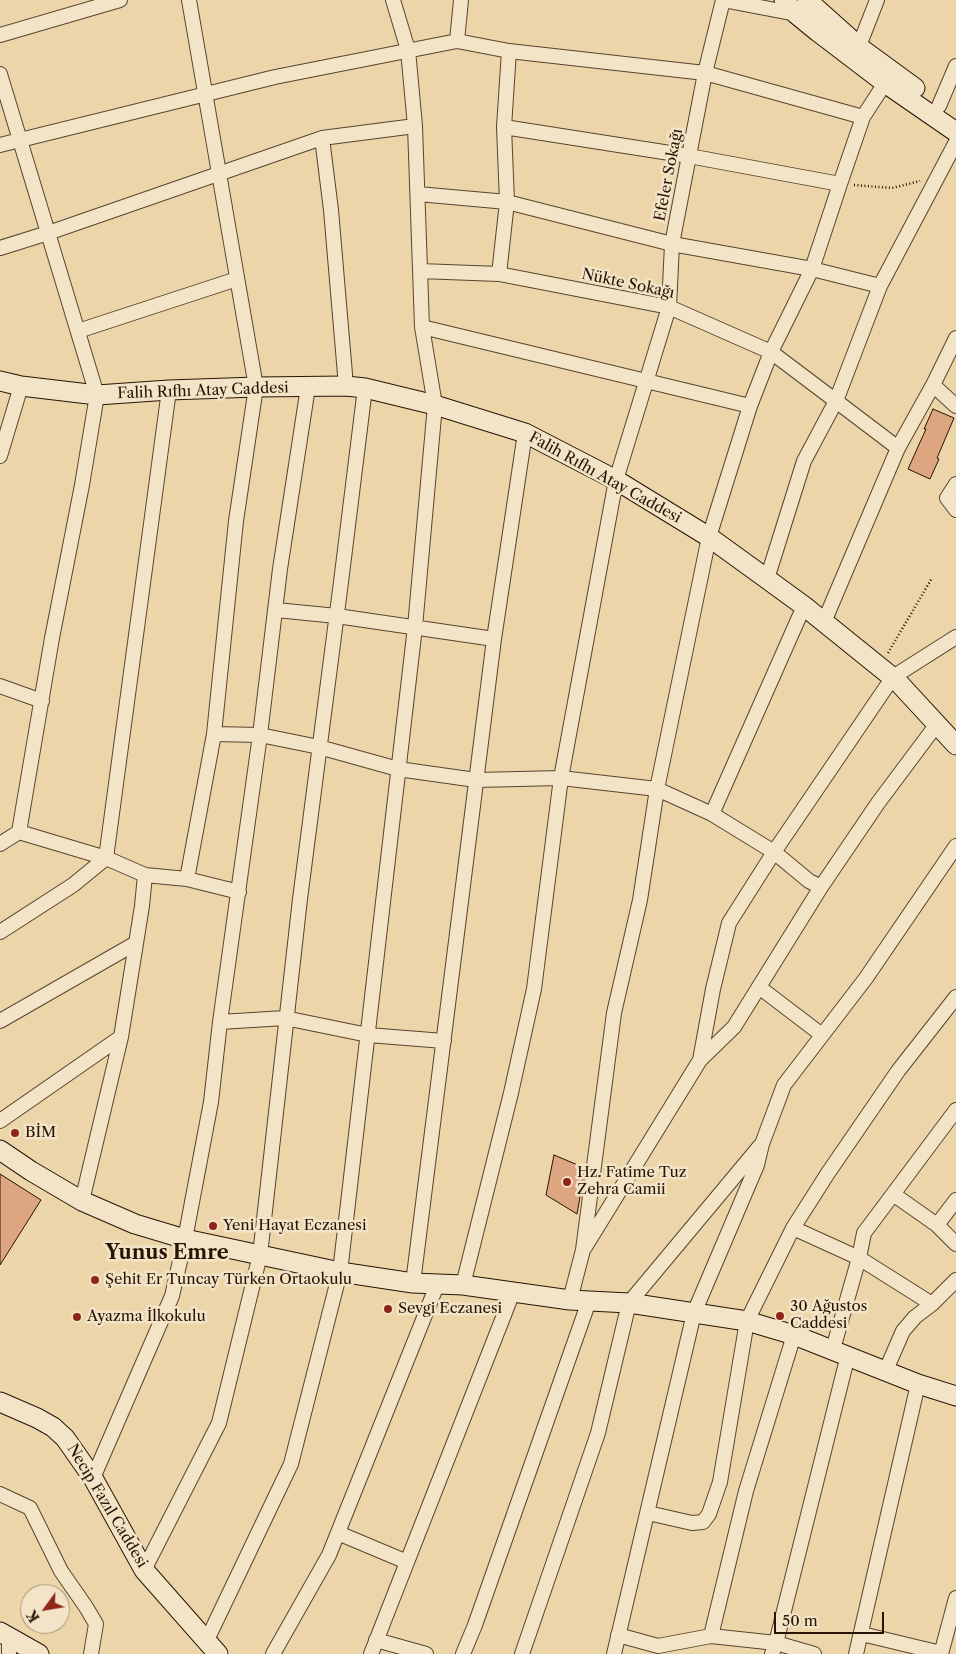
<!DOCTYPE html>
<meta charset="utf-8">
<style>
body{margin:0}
#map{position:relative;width:956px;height:1654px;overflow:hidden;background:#ecd5a9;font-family:"Libre Caslon Text",serif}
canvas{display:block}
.north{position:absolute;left:20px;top:1584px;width:50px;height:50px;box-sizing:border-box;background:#f3e4c7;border:1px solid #a19179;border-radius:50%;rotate:238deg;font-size:14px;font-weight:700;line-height:20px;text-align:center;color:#271405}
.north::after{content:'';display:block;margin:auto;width:18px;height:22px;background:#8f2418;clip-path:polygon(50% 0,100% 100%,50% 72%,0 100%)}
.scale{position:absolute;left:774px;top:1612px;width:110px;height:22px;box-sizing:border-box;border:2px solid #271405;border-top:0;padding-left:6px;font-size:15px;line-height:18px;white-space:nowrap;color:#271405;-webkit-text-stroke:4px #f3e4c7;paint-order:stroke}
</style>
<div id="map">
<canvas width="956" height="1654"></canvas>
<div class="north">K</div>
<div class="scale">50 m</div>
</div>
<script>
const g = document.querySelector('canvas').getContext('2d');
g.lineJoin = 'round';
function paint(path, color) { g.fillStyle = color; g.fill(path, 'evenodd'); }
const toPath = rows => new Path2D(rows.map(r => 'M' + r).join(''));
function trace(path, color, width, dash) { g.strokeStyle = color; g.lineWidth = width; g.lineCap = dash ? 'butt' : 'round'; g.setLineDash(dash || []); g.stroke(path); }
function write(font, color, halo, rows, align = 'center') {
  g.font = font + ' "Libre Caslon Text",serif'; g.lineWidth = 5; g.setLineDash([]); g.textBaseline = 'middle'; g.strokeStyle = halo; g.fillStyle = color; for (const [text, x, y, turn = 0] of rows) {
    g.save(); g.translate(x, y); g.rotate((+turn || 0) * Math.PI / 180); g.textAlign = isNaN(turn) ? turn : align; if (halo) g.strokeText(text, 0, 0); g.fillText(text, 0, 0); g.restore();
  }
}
const building = toPath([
 [933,409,954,418,937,458,939,459,930,479,908,469,926,429,924,429,933,409],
 [554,1155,585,1168,577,1214,546,1195,554,1155],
 [0,1174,41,1200,0,1265,0,1174]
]);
const path = toPath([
 [854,185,892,188,920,181],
 [888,653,932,578]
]);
const street = toPath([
 [723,0,796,14],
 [0,35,120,0],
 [457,41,461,0],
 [859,46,877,0],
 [509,51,504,127,689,156,840,184,863,117],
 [0,74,97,395,82,485,52,638,19,832,0,844],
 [939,106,956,66],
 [504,127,507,202,672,244,812,269,840,184],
 [322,138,331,210,346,386],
 [0,145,275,77,457,41,509,51,705,73,723,0],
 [418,194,507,202,499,274],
 [0,248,48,233,322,138,415,126],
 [420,271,499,274,669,307,771,352,836,401,804,461,767,579],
 [422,327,750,406,771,352,812,269,880,286],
 [78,331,237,279],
 [933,385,956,406],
 [898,448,933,385,956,338],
 [0,456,21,386],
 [956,484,947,498,956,510],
 [276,610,337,616,494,639],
 [824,622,898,448,836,401,880,286,956,142],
 [0,686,42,701],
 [214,734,260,735,319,747,398,769,476,780,561,778,657,789,712,814,774,852,809,881,821,887],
 [712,814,804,606],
 [19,832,106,858,145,875,187,879,239,892],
 [187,879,214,734,236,521,256,387,189,0],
 [0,932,73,885,106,858,169,390],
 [759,987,822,1035],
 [0,1021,136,943],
 [220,1022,285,1018,368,1035,444,1041],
 [700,1060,713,989,729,923,774,852,893,677,956,637],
 [0,1121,121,1037],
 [893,1194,937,1225,956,1244],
 [82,1201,121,1037,142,906,145,875],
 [937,1225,956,1200],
 [793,1228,859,1258,932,1304,956,1280],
 [585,1247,700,1060,734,1027,821,887,878,803,937,724],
 [413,1283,494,639,525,433],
 [463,1285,511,1093,534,989,561,778,616,480,669,307,672,244,705,73,863,117,885,83],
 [570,1300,583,1250,614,1013,640,900,657,789,709,537,750,406],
 [833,1349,859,1258,864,1233,956,1110],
 [886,1370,903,1331,915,1317,932,1304],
 [93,1478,172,1296,185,1239,211,1102,220,1022,260,735,280,569,308,387],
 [0,1494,30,1508,61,1571,86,1607,96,1624,91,1654],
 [648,1513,692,1523,703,1522,709,1514,720,1482,747,1321,793,1228,828,1173,898,1071,956,997],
 [338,1533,407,1562],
 [144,1570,219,1423,260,1255,300,899,341,582,365,388],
 [862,1634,941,1653],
 [618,1635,658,1646,711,1636,776,1643,814,1654],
 [711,1636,746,1491,794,1335],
 [207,1640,291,1464,340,1272,415,627,435,405,422,327,415,126,408,50,393,0],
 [376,1640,426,1654],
 [9,1654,9,1637],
 [273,1654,329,1555,437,1285],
 [371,1654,513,1292],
 [463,1654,475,1625,589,1301],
 [522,1654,598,1433,629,1303,760,1146],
 [614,1654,694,1313,757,1165,762,1144,784,1085,866,978,956,846],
 [772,1654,776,1643,848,1355],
 [856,1654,918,1384],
 [941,1654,956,1598]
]);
const secondary = toPath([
 [784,0,796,14,818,32,885,83,956,132],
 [807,0,863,50,915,88],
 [0,381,21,386,97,395,169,390,256,387,346,386,365,388,435,405,525,433,616,480,709,537,767,579,804,606,897,681,956,745],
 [0,1150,31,1171,82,1201,135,1224,185,1239,340,1272,413,1283,463,1285,570,1300,629,1303,747,1321,794,1335,918,1384,956,1396],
 [0,1402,37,1418,53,1427,65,1438,93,1478,144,1570,218,1654],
 [0,1632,39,1654]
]);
const markers = [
 [15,1133,5,"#8f2418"],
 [567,1182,5,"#8f2418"],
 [213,1226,5,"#8f2418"],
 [95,1280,5,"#8f2418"],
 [388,1309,5,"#8f2418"],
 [780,1316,5,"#8f2418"],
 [77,1317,5,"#8f2418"]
];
const streetNames = [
 ["Efeler Sokağı",669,175,-79],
 ["Nükte Sokağı",628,284,12],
 ["Falih Rıfhı Atay Caddesi",203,391,-2],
 ["Falih Rıfhı Atay Caddesi",605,478,29],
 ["Necip Fazıl Caddesi",107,1506,59]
];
const poiNames = [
 ["BİM",25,1133],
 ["Hz. Fatime Tuz",577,1173],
 ["Zehra Camii",577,1190],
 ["Yeni Hayat Eczanesi",223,1226],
 ["Şehit Er Tuncay Türken Ortaokulu",105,1280],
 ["30 Ağustos",790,1307],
 ["Caddesi",790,1324],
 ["Sevgi Eczanesi",398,1309],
 ["Ayazma İlkokulu",87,1317]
];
const districtNames = [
 ["Yunus Emre",167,1253]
];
paint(building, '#dea680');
trace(building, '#271405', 1);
trace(street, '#58442e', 16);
trace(secondary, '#271405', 21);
trace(path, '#271405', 2.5, [1, 2.5]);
trace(street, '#f3e4c7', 14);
trace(secondary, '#f3e4c7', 19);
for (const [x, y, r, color] of markers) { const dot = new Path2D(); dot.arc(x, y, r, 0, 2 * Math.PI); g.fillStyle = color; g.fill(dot); trace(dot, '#f3e4c7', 2); }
write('15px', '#271405', '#f3e4c7', streetNames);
write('15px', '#271405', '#f3e4c7', poiNames, 'left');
write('bold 20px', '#271405', '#f3e4c7', districtNames);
</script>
